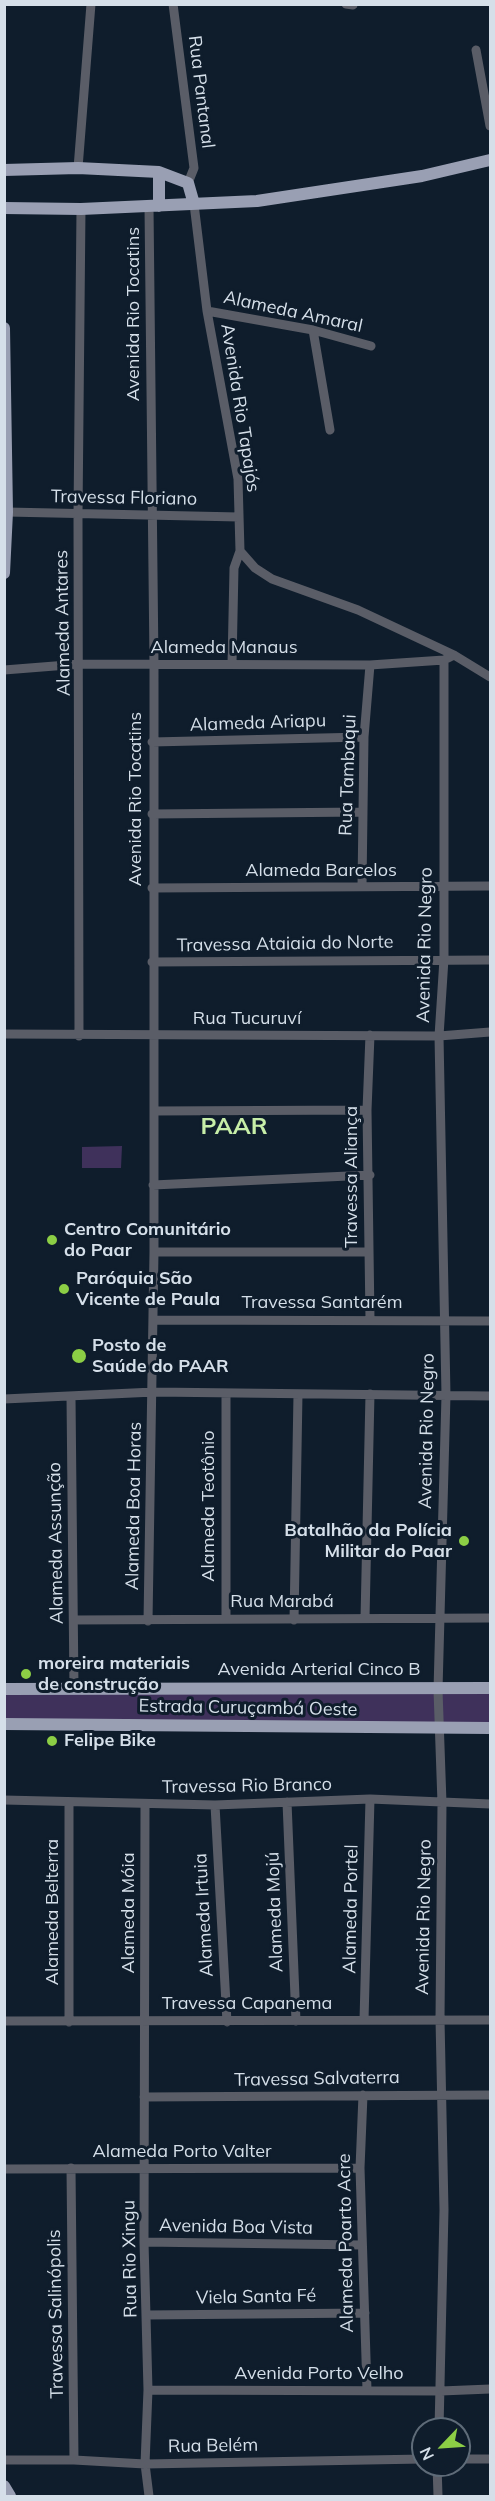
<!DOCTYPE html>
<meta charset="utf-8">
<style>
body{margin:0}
#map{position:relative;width:495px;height:2501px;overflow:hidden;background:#0f1d2c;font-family:Mulish,sans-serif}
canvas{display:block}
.frame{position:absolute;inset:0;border:6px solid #d5dfe9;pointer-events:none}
.north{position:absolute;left:411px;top:2417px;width:60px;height:60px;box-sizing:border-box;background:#0f1d2c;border:2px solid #5e6b78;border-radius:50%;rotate:245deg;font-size:16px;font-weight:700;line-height:24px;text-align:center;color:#d5dfe9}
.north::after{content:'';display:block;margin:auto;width:21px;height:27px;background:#8cce45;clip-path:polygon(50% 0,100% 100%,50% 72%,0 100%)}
</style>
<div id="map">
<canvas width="495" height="2501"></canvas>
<div class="frame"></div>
<div class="north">N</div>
</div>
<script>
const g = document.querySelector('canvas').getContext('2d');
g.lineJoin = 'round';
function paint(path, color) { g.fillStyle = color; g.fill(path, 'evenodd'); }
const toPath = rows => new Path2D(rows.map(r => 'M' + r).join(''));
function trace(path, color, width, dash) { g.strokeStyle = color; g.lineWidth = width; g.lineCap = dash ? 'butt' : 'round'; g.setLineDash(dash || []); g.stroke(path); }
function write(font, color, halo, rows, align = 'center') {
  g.font = font + ' Mulish,sans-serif'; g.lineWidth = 6; g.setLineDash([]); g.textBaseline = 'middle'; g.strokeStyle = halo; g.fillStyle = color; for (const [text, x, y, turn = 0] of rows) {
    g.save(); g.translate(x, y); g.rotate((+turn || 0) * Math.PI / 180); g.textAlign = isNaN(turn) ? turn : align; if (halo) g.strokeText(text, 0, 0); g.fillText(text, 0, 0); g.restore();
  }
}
const green = toPath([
 [122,1146,121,1168,82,1168,82,1147],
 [490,1688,490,1728,5,1724,5,1689]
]);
const minor = toPath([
 [173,4,194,168,188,183],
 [346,4,353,5],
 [476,50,490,126],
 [78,168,91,4],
 [194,204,207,311,238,479,240,551,255,568,272,579,358,610,454,655,490,677],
 [207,311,313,330,371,346],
 [313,330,330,430],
 [7,512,239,517],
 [232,664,234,568,240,551],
 [4,670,80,664,370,665,444,660],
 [152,742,364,737],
 [152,814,363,812],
 [362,886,364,737,370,665],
 [152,888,490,886],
 [152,962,490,960],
 [4,1034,439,1036,490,1032],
 [370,1035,367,1110,370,1319],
 [79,1036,78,514,81,209],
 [154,1111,367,1110],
 [153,1185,370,1175],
 [154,1252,369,1252],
 [154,1320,490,1321],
 [226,1393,226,1618],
 [71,1397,74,1689],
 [4,1399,154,1392,490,1396],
 [365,1618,370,1394],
 [74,1620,490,1618],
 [294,1620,298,1394],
 [148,1621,154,1252,154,664,149,207],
 [4,1800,215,1805,370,1799,490,1804],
 [287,1802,296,2021],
 [145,1805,144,2242,148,2390,145,2464,149,2496],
 [215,1805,227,2022],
 [364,2020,370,1799],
 [4,2021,490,2020],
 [69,2022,69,1803],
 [363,2095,360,2168,367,2390],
 [144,2097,490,2095],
 [71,2168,74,2460],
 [4,2169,360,2168],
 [144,2242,362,2245],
 [147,2315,365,2313],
 [148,2390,441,2391,490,2389],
 [439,2429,444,2210,440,2019,442,1803,438,1690,446,1395,439,1036,444,959,444,660,454,655],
 [459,2459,490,2459],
 [4,2460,74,2460,145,2464,423,2459],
 [437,2465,438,2496]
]);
const major = toPath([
 [4,170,78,168,159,172,188,183,194,204],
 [159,172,159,206],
 [4,208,81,209,257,201,422,176,490,160],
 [4,328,7,512,4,573],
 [4,1689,490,1688],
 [4,1724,490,1728],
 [4,2486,10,2496]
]);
const markers = [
 [52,1240,6,"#8cce45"],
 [64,1289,6,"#8cce45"],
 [79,1356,8,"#8cce45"],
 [464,1541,6,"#8cce45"],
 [26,1674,6,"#8cce45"],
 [52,1741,6,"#8cce45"]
];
const streetNames = [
 ["Rua Pantanal",201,92,83],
 ["Alameda Amaral",293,312,12],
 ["Avenida Rio Tocatins",134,314,-90],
 ["Avenida Rio Tapajós",240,408,81],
 ["Travessa Floriano",124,498,1],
 ["Alameda Antares",63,623,-91],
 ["Alameda Manaus",224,648],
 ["Alameda Ariapu",258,723,-2],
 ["Rua Tambaqui",348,775,-88],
 ["Avenida Rio Tocatins",136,799,-90],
 ["Alameda Barcelos",321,871],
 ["Travessa Ataiaia do Norte",285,944,-1],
 ["Avenida Rio Negro",425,945,-89],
 ["Rua Tucuruví",247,1019],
 ["Travessa Aliança",352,1177,-90],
 ["Travessa Santarém",322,1303],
 ["Avenida Rio Negro",427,1431,-89],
 ["Alameda Boa Horas",134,1506,-89],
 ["Alameda Teotônio",209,1506,-90],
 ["Alameda Assunção",56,1543,-91],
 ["Rua Marabá",282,1602],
 ["Avenida Arterial Cinco B",319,1670],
 ["Estrada Curuçambá Oeste",248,1708,1],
 ["Travessa Rio Branco",247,1786,-1],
 ["Alameda Portel",351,1909,-89],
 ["Alameda Belterra",53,1912,-90],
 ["Alameda Mojú",275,1912,-92],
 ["Alameda Móia",129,1913,-90],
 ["Alameda Irtuia",204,1915,-93],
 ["Avenida Rio Negro",424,1917,-89],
 ["Travessa Capanema",247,2004],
 ["Travessa Salvaterra",317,2079,-1],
 ["Alameda Porto Valter",182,2152],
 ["Avenida Boa Vista",236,2227,1],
 ["Alameda Poarto Acre",346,2243,-91],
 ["Rua Rio Xingu",130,2259,-91],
 ["Viela Santa Fé",256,2297,-1],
 ["Travessa Salinópolis",56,2314,-91],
 ["Avenida Porto Velho",319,2374],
 ["Rua Belém",213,2446,-1]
];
const poiNames = [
 ["Centro Comunitário",64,1230],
 ["do Paar",64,1251],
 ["Paróquia São",76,1279],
 ["Vicente de Paula",76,1300],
 ["Posto de",92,1346],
 ["Saúde do PAAR",92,1367],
 ["Batalhão da Polícia",452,1531,"right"],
 ["Militar do Paar",452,1552,"right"],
 ["moreira materiais",38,1664],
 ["de construção",38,1685],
 ["Felipe Bike",64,1741]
];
const districtNames = [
 ["PAAR",234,1127]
];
paint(green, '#3f315b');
trace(minor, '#5a5d67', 9);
trace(major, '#999fb3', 12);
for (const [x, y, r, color] of markers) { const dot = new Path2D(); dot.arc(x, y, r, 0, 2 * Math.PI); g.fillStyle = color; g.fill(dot); trace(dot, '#0f1d2c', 2); }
write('18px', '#d5dfe9', '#0f1d2c', streetNames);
write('bold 18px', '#d5dfe9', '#0f1d2c', poiNames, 'left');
write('bold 24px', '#c7eea8', '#0f1d2c', districtNames);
</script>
